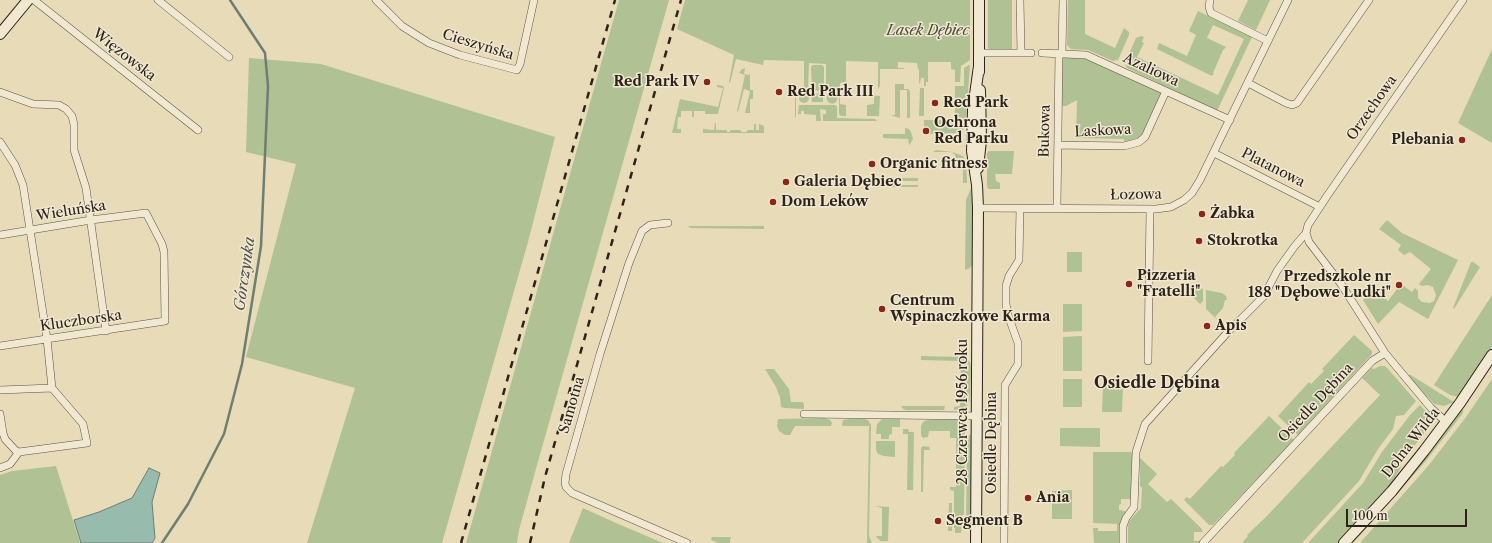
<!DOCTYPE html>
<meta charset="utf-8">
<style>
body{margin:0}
#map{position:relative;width:1492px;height:543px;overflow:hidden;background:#e8dbb8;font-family:"Libre Caslon Text",serif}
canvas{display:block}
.scale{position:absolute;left:1346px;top:509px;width:121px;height:18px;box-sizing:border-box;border:2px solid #2d231b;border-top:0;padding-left:5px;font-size:12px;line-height:14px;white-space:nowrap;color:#2d231b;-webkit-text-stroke:3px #f0e8d1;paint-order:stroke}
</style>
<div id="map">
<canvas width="1492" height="543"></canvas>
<div class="scale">100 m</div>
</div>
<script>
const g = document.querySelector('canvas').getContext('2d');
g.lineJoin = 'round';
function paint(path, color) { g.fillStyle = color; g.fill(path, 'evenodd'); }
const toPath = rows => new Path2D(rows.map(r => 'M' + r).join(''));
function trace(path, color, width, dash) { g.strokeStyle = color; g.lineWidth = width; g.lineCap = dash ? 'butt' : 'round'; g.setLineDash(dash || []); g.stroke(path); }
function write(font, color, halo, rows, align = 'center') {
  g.font = font + ' "Libre Caslon Text",serif'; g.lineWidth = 3; g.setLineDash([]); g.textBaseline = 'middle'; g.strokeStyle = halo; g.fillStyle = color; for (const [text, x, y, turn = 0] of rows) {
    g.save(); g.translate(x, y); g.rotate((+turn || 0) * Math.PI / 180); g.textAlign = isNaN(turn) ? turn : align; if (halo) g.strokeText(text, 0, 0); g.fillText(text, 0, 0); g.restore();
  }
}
const green = toPath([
 [619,0,669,0,537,465,519,530,517,543,466,543],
 [685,0,970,0,970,60,961,66,960,82,955,82,955,70,951,69,951,62,928,62,928,82,926,82,926,86,924,86,924,78,921,78,920,84,919,83,919,70,918,69,917,63,898,62,898,68,904,68,904,69,880,69,880,86,878,89,878,62,846,61,846,82,840,83,840,104,846,105,846,116,841,116,839,114,839,91,829,91,826,88,829,87,829,84,826,84,826,64,809,63,808,90,796,91,796,116,795,118,795,88,804,88,804,61,764,60,763,65,736,59,730,83,729,82,734,55,677,29],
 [988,0,1012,0,1012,50,991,50,988,48],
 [1068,0,1085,0,1085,34,1115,48,1124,28,1129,32,1129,35,1118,60,1113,61,1088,50,1071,49,1067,45],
 [1248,0,1270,0,1256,30,1238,21],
 [1198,11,1252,37,1217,111,1127,68,1125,63,1136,38,1141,36,1144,37,1142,42,1144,43,1137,57,1218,95,1244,39,1213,25,1207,38,1226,47,1223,50,1213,73,1214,73,1212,76,1157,49,1159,43,1187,56,1196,35,1189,31],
 [1492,49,1492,143,1458,123],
 [1061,55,1086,57,1162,92,1143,136,1139,140,1124,144,1124,139,1076,138,1077,100,1066,106,1061,106],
 [249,58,321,64,555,137,528,242,442,543,307,543,355,388,246,357,296,164,246,152],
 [813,65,822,65,824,67,824,89,822,91,812,90,811,67],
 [969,65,970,65,966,118,964,119,956,117,955,115,955,86,964,86,964,68],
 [745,68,744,74,749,75,750,73,750,90,753,90,753,99,750,99,750,113,745,113,750,91,744,89,738,112,737,111,745,75,739,73,742,69],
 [895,84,904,84,904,89,908,89,910,91,910,118,907,118,907,90,900,90,900,118,893,116,892,115,895,115],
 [717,85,723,86,724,88,718,114,705,114,705,111,694,111,694,117,692,117,692,111,681,111,681,117,678,117,677,129,681,129,681,133,672,133,680,99,718,107,723,88,717,87],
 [920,88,924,88,924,116,919,116],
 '826.5 98a5.5 5.5 0 1 1 11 0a5.5 5.5 0 1 1-11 0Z',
 '799 98a5 5 0 1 1 10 0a5 5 0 1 1-10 0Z',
 [813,93,823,94,823,102,812,102,811,95],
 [867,95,880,96,879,116,867,116,867,105,874,104,874,97,867,97],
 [799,105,835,105,837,107,837,118,875,119,877,121,823,121,823,114,826,114,826,110,820,109,821,121,816,121,816,115,804,114,804,111,801,111,801,114,798,114],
 [924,120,953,120,963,123,966,125,964,129,958,133,928,134,928,128,924,128],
 [715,123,716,123,716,130,727,130,727,132,730,132,730,130,741,130,741,132,747,132,747,130,754,130,754,124,756,124,756,130,759,130,759,124,764,126,764,133,703,133,703,129,714,130],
 [905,128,909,129,911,132,913,139,910,144,909,145,908,139,883,138,883,134,905,134],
 [936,150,952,152,963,156,966,163,967,183,963,183,963,158,955,158,955,154,953,154,953,152,933,152],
 [989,151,1014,151,1012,174,995,174,996,181,1000,183,1000,189,989,189,987,187,987,153],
 [888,178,918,178,918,181,888,181],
 [888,185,918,185,918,187,888,187],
 [971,188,973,214,973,263,970,268,965,270,966,200],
 [1387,220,1402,233,1458,260,1428,319,1399,302,1378,324,1363,300,1373,289,1388,301,1401,284,1412,292,1415,288,1418,291,1418,298,1422,302,1430,303,1434,301,1436,295,1433,287,1428,285,1422,286,1419,284,1431,269,1410,252,1404,255,1398,250,1401,245,1379,229],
 [688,226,764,226,764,229,691,228],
 [1067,252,1082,252,1082,272,1067,272],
 [1471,262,1473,262,1480,267,1454,309,1453,308],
 [1185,286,1203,289,1203,301,1200,304,1185,289],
 [1206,290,1222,293,1226,296,1227,300,1225,300,1223,308,1215,317,1227,329,1206,309],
 [1492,295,1492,347,1458,397,1450,395,1434,385],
 [1063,304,1082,304,1082,331,1063,332],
 [1354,335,1372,351,1372,354,1298,435,1278,416,1309,382,1311,384,1324,371,1322,369],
 [1082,336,1082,371,1063,371,1063,337],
 [921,356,963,357,967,358,970,362,971,367,970,400,966,409,954,410,954,407,960,406,961,361,921,360],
 [1380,366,1385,366,1388,369,1416,401,1404,415,1396,416,1393,429,1378,449,1359,481,1302,543,1242,543,1248,536,1247,535,1267,516,1380,395,1362,378,1372,368,1374,369],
 [765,369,774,369,789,389,791,402,803,402,804,405,804,409,785,408,781,407,780,397,776,387],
 [1409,374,1454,402,1444,406,1434,404,1409,377],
 [1063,379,1082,379,1082,407,1063,407],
 [1492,379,1492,543,1360,543,1429,465,1466,417],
 [1103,383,1123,383,1122,412,1102,412],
 [1420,405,1430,416,1431,421,1430,426,1399,465,1401,467,1392,483,1338,543,1308,543,1363,483,1382,452,1410,415],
 [901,406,945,406,944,410,906,410,903,409],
 [1461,408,1463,410,1463,413,1425,462,1363,532,1353,543,1350,543],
 [1269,416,1294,440,1213,525,1209,525,1184,500,1187,497,1190,499,1221,466,1223,467,1235,455,1234,453],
 [825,418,830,420,832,423,831,426,795,426,790,435,785,435,779,431,777,426,778,419],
 [850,419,865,419,868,420,871,425,869,536,872,543,867,543,869,426,843,426,842,425,843,420],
 [882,419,900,419,900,427,892,427,892,434,889,435,889,439,881,439,881,434,876,434,877,424],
 [960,419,965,421,964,515,962,515,961,533,955,533,955,528,954,528,954,491,950,490,950,487,956,487,956,438,950,438,950,431,929,431,928,437,923,438,921,435,921,426,923,422,927,420],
 [1060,428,1100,428,1100,447,1060,446],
 [903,429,908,429,909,432,914,432,913,490,907,490,908,434,903,434],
 [967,435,972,435,970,525,966,525],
 [876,441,895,441,895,457,884,456,878,454,876,450],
 [923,446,929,447,930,450,924,450,923,492,921,492,921,448],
 [1093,452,1133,452,1131,497,1131,499,1121,499,1121,504,1119,505,1119,510,1125,511,1126,513,1121,543,1094,543,1093,528,1098,528,1098,531,1117,531,1117,524,1093,523],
 [1140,458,1157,474,1148,484,1167,502,1171,499,1201,528,1203,532,1194,532,1194,541,1201,541,1199,543,1128,543,1128,526,1130,520,1141,508,1142,488,1140,486],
 [56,466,80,543,0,543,0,475,12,471],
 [1072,490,1072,519,1052,519,1052,491],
 [949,503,952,503,952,531,948,531],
 [875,506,889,507,888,541,881,541,877,538,876,536,882,536,882,508],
 [583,508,616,523,663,543,569,543],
 [712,537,731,537,731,539,730,539,730,543,719,543,711,540]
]);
const water = toPath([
 [149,468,160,473,152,502,155,538,152,543,81,543,74,520,99,512,132,498,149,468]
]);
const stream = toPath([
 [162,543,188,504,224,434,242,364,261,246,268,86,265,53,230,0]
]);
const street = toPath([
 [34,0,198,130],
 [158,0,229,57],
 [376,0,402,26,429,43,460,55,517,70,520,64,534,0],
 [1020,0,1021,53],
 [1210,0,1209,7,1211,13,1268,41],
 [979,53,1031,53],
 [1042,53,1086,55,1230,120],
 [1062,53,1063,0],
 [1248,83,1286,103,1292,105,1297,103,1369,0],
 [0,92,33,104,59,105,66,109,72,116,74,125,74,150,86,188,106,331],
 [0,142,15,165,23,185,47,339,52,388],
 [1058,145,1124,146,1139,142,1145,137,1166,91],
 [1214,153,1320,207],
 [978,208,1156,209,1171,207,1184,200,1192,193,1200,180,1288,0],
 [1057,208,1059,53],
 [668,223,650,225,642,231,629,263,600,354,566,474,565,483,566,487,572,493,687,543],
 [1306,233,1308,225,1327,196,1463,0],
 [1306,233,1309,242,1341,284,1385,353,1431,408,1446,422],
 [0,235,91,220,146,213,162,244,164,252,165,321,0,346],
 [1148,361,1150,209],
 [0,390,52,388,83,424,87,443,19,452,16,451,5,439,3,433,0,414],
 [804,414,977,416],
 [0,468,10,464,19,452],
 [1004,543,1005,385,1018,364,1018,343,1008,315,1006,304,1006,286,1009,276,1019,260,1020,208],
 [1123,543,1123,526,1126,518,1134,507,1136,452,1145,424,1227,333,1264,296,1277,271,1294,247,1306,233],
 [1203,543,1372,361,1385,353]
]);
const secondary = toPath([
 [0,34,28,0],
 [979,72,979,0],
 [978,168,981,140,980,90],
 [976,543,978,208,977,185,972,151,973,109,979,66],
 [1344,543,1392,491,1424,451,1460,403,1492,355]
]);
const rail = toPath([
 [461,543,615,0],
 [530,543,545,477,681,0]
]);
const markers = [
 [707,82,4,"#8f2418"],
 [779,92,4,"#8f2418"],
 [935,103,4,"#8f2418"],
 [926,131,4,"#8f2418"],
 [1462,140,4,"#8f2418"],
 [872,164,4,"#8f2418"],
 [786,182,4,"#8f2418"],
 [773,202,4,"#8f2418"],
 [1202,214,4,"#8f2418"],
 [1199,241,4,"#8f2418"],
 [1129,284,4,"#8f2418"],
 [1399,285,4,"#8f2418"],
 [882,309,4,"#8f2418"],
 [1207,326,4,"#8f2418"],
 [1028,498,4,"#8f2418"],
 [938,521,4,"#8f2418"]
];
const parkNames = [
 ["Lasek Dębiec",928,31]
];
const streetNames = [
 ["Cieszyńska",478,45,17],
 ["Więzowska",124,55,38],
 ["Azaliowa",1151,70,25],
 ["Orzechowa",1372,108,-55],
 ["Bukowa",1045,131,-89],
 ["Laskowa",1103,131,-3],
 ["Platanowa",1273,168,27],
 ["Łozowa",1136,195,-1],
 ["Wieluńska",71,211,-9],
 ["Kluczborska",81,321,-8],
 ["Osiedle Dębina",1316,403,-47],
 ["Samotna",572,405,-74],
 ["28 Czerwca 1956 roku",963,412,-90],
 ["Osiedle Dębina",992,443,-90],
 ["Dolna Wilda",1411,443,-52]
];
const poiNames = [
 ["Red Park IV",699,82,"right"],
 ["Red Park III",787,92],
 ["Red Park",943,103],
 ["Ochrona",934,123],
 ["Red Parku",934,139],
 ["Plebania",1454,140,"right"],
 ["Organic fitness",880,164],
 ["Galeria Dębiec",794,182],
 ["Dom Leków",781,202],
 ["Żabka",1210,214],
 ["Stokrotka",1207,241],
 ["Pizzeria",1137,276],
 ["\"Fratelli\"",1137,292],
 ["Przedszkole nr",1391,277,"right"],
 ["188 \"Dębowe Ludki\"",1391,293,"right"],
 ["Centrum",890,301],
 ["Wspinaczkowe Karma",890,317],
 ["Apis",1215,326],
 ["Ania",1036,498],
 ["Segment B",946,521]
];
const waterNames = [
 ["Górczynka",245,274,-82]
];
const quarterNames = [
 ["Osiedle Dębina",1157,383]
];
paint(green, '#b0c193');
paint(water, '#97bbad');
trace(water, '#6d7e73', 1);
trace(stream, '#6d7e73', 2.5);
trace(street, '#5c5142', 8);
trace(secondary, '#2d231b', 12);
trace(street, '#f0e8d1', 7);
trace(secondary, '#f0e8d1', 10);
trace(rail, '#2d231b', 2.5, [7, 7]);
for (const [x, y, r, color] of markers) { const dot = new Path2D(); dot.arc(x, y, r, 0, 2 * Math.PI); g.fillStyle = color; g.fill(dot); trace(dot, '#f0e8d1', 1.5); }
write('italic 14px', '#4e4a39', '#f0e8d1', parkNames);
write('14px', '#2d231b', '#f0e8d1', streetNames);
write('bold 14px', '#2d231b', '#f0e8d1', poiNames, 'left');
write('italic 15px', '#4d5147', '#f0e8d1', waterNames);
write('bold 16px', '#2d231b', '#f0e8d1', quarterNames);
</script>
